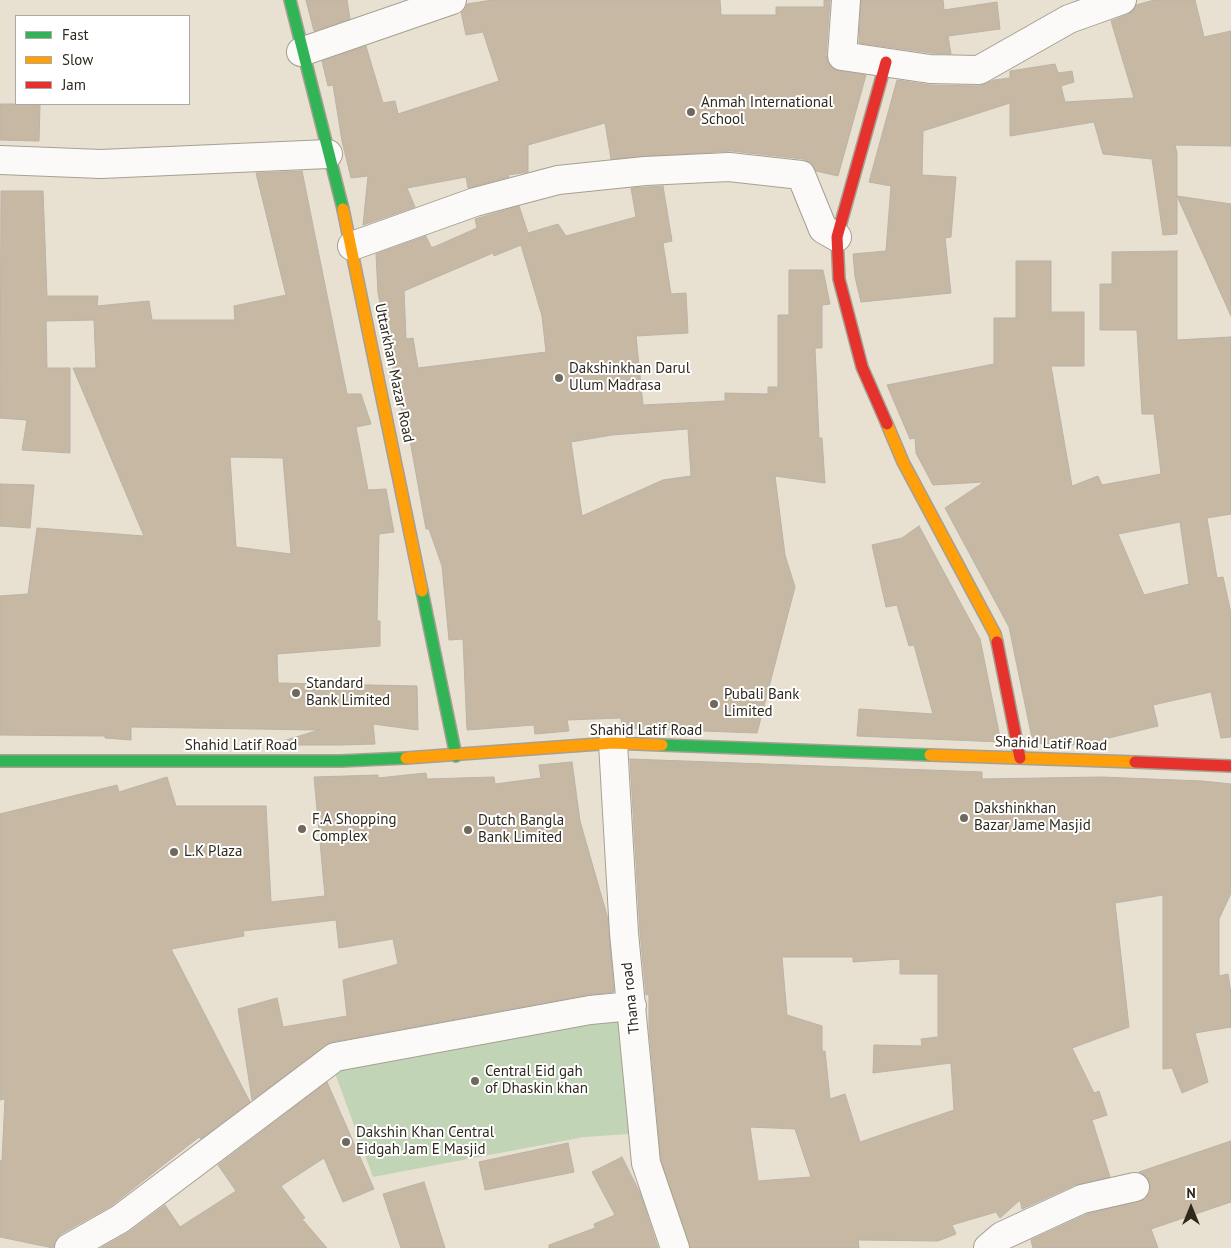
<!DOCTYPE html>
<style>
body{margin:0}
#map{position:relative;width:1231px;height:1248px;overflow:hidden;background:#e8e0d0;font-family:"PT Sans",sans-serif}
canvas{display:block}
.legend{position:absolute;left:15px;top:15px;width:175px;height:90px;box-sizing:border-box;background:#fff;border:1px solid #aba9a5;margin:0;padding:6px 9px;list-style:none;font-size:15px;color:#2e281d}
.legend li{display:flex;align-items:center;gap:10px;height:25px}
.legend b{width:25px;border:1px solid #aba9a5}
.north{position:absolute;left:1166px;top:1183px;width:50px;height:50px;-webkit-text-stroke:4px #fff;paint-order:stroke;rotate:0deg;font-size:14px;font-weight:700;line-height:20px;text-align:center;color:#2e281d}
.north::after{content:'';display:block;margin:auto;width:18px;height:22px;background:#2e281d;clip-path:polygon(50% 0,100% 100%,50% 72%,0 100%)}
</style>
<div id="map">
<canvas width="1231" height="1248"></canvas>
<ul class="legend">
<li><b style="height:6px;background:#30b455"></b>Fast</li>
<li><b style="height:6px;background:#ff9f0a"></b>Slow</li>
<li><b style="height:6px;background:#e5322d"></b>Jam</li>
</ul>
<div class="north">N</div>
</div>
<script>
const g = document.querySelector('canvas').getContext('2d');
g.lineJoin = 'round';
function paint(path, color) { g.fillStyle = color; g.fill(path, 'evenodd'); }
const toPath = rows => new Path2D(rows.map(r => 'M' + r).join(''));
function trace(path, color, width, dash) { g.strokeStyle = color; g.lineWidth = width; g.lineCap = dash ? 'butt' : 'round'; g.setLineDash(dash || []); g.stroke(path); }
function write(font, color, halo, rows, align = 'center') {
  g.font = font + ' "PT Sans",sans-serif'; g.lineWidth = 4; g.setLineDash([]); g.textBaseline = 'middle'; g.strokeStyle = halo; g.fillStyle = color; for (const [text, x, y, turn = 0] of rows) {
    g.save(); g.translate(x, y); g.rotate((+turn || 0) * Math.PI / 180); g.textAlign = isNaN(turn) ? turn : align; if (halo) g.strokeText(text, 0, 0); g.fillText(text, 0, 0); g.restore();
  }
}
const green = toPath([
 [619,1020,630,1134,584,1137,373,1177,332,1065,427,1043]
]);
const building = toPath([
 [306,0,347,0,350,19,314,31,306,0],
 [492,0,720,0,721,15,776,15,776,7,824,7,824,0,830,0,826,55,828,63,839,71,866,75,838,176,816,171,811,163,803,159,731,151,611,159,605,123,528,145,528,172,508,175,509,177,468,188,466,177,407,188,415,207,363,225,368,176,351,178,342,141,333,85,328,86,322,61,366,46,383,103,395,101,398,114,499,81,483,32,466,35,461,12,467,4,492,0],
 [861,0,943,0,944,10,997,2,1000,29,948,36,951,54,931,53,859,43,861,0],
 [1154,0,1195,0,1204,37,1231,31,1231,146,1175,145,1177,153,1177,196,1231,204,1231,316,1177,196,1177,234,1163,235,1152,159,1103,154,1094,122,1010,136,1010,103,923,131,922,175,956,177,951,237,945,238,951,293,861,302,855,277,853,254,886,251,891,186,869,182,897,80,930,85,979,86,994,80,1010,78,1010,71,1055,64,1058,73,1072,71,1074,82,1061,86,1065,102,1134,98,1111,21,1128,14,1136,5,1154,0],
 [0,104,40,104,39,141,0,140,0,104],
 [302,171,347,394,361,394,371,424,356,427,368,490,386,489,394,532,379,534,377,621,380,621,380,646,277,654,278,683,417,686,418,730,373,724,375,744,341,745,270,745,319,730,131,727,131,740,105,738,105,736,0,735,0,596,28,594,37,528,144,536,73,368,96,368,94,320,46,321,47,368,70,368,70,453,22,450,27,420,0,418,1,191,43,191,47,296,98,296,97,306,149,301,152,320,235,320,234,306,286,295,256,173,302,171],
 [230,457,283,458,291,554,236,547,230,457],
 [663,186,672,241,663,243,671,294,686,293,688,333,636,336,643,405,725,401,725,393,768,394,768,387,778,387,778,315,789,315,789,270,823,270,830,304,822,305,822,348,815,348,819,438,822,438,825,483,775,476,785,555,795,587,757,733,622,728,621,718,567,720,569,731,535,734,534,725,467,730,463,639,449,640,442,566,429,529,426,529,406,418,403,418,378,293,376,254,426,236,431,247,434,247,477,228,475,219,519,206,528,233,558,224,566,236,636,217,631,188,663,186],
 [521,245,542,316,546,352,418,368,413,338,406,339,404,291,493,253,494,256,521,245],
 [688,429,691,476,663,480,582,516,571,442,612,435,688,429],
 [1177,251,1177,340,1231,337,1231,514,1207,518,1217,578,1223,577,1231,613,1231,737,1221,738,1211,692,1153,705,1158,726,1080,745,1033,743,1009,627,945,508,984,482,933,485,916,453,915,438,910,439,887,385,994,364,994,318,1016,318,1016,261,1051,261,1051,312,1084,312,1084,366,1051,366,1072,486,1098,476,1102,485,1161,474,1154,414,1142,414,1137,330,1100,330,1100,284,1112,284,1112,252,1177,251],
 [1180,522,1189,584,1144,595,1118,534,1180,522],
 [0,484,34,485,30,528,0,526,0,484],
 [919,526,980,639,1001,742,857,736,859,709,933,714,914,645,909,646,897,605,886,607,872,545,902,538,919,526],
 [630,759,982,772,982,779,1101,777,1202,781,1231,784,1231,893,1219,919,1219,976,1228,974,1231,994,1231,1027,1195,1033,1208,1082,1182,1093,1172,1068,1163,1069,1163,895,1115,903,1129,1027,1072,1048,1094,1093,1099,1091,1107,1115,1092,1120,1110,1177,1075,1185,1022,1209,1020,1200,1000,1218,996,1212,952,1225,956,1234,938,1241,858,1240,859,1248,690,1248,661,1160,649,1028,649,994,646,995,640,932,630,759],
 [782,957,853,957,853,962,900,959,900,974,938,974,938,1037,921,1039,922,1046,874,1045,873,1073,951,1063,954,1110,860,1142,845,1094,830,1099,825,1051,822,1051,822,1026,787,1015,782,957],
 [750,1127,795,1129,811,1177,758,1181,750,1127],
 [572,762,580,821,608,919,614,992,587,995,332,1042,252,1100,238,1009,277,998,283,1027,347,1016,343,980,398,964,393,939,339,948,336,920,243,931,244,936,171,949,250,1102,201,1139,199,1137,111,1206,61,1234,55,1241,53,1248,0,1237,0,1161,2,1160,5,1099,0,1100,0,814,117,785,119,792,167,777,176,806,266,806,271,902,325,896,314,777,378,775,378,778,426,773,427,779,494,777,495,784,541,778,539,765,572,762],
 [327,1082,374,1189,343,1202,324,1158,281,1186,305,1218,302,1219,327,1248,101,1248,129,1232,165,1205,180,1227,236,1191,218,1165,327,1082],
 [1231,1141,1231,1202,1151,1229,1158,1248,1033,1248,1031,1240,1087,1214,1145,1199,1150,1192,1150,1184,1146,1176,1139,1172,1231,1141],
 [568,1143,574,1172,485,1190,479,1162,568,1143],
 [622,1157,640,1193,658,1248,549,1248,549,1245,595,1228,594,1224,615,1215,592,1172,622,1157],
 [424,1182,445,1248,401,1248,383,1194,424,1182]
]);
const street = toPath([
 [846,0,842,56,930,69,979,70,1069,19,1122,0],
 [301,52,452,0],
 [0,160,101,164,328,154],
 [352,246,475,202,558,180,645,171,729,167,801,175,823,229,837,237],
 [613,743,624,933,646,1163,675,1248],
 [69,1248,120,1219,335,1057,590,1010,632,1006],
 [988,1248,1002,1236,1082,1199,1135,1187]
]);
const fast = toPath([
 [290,0,343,209],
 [422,591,456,756],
 [662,745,930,755],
 [0,761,341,761,406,758]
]);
const slow = toPath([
 [343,209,422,591],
 [887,424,903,462,995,634,997,642],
 [930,755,1135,762],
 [406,758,613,743,662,745]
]);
const jam = toPath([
 [886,62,837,237,839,279,862,367,887,424],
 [997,642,1020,758],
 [1135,762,1231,766]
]);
const markers = [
 [691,112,5,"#6f685c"],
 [559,378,5,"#6f685c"],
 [296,693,5,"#6f685c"],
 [714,704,5,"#6f685c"],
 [964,818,5,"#6f685c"],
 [302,829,5,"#6f685c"],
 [468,830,5,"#6f685c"],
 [174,852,5,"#6f685c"],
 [475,1081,5,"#6f685c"],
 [346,1142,5,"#6f685c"]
];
const poiNames = [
 ["Anmah International",701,103],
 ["School",701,120],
 ["Dakshinkhan Darul",569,369],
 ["Ulum Madrasa",569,386],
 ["Standard",306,684],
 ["Bank Limited",306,701],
 ["Pubali Bank",724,695],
 ["Limited",724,712],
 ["Dakshinkhan",974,809],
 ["Bazar Jame Masjid",974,826],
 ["F.A Shopping",312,820],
 ["Complex",312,837],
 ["Dutch Bangla",478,821],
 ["Bank Limited",478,838],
 ["L.K Plaza",184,852],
 ["Central Eid gah",485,1072],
 ["of Dhaskin khan",485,1089],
 ["Dakshin Khan Central",356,1133],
 ["Eidgah Jam E Masjid",356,1150]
];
const streetNames = [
 ["Uttarkhan Mazar Road",394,373,78],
 ["Shahid Latif Road",646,731],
 ["Shahid Latif Road",1051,744,2],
 ["Shahid Latif Road",241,746],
 ["Thana road",631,998,-96]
];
paint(green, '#c2d4b6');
paint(building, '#c6b8a3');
trace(building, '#bab3a7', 1);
trace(street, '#a6a093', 30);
trace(fast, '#a6a093', 14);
trace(slow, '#a6a093', 14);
trace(jam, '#a6a093', 14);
trace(street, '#fcfaf8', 28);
trace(fast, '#30b455', 11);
trace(slow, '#ff9f0a', 11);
trace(jam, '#e5322d', 11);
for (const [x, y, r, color] of markers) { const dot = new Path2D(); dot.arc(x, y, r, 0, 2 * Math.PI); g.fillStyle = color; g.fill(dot); trace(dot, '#fff', 2); }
write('15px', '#2e281d', '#fff', poiNames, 'left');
write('15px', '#2e281d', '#fff', streetNames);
</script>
